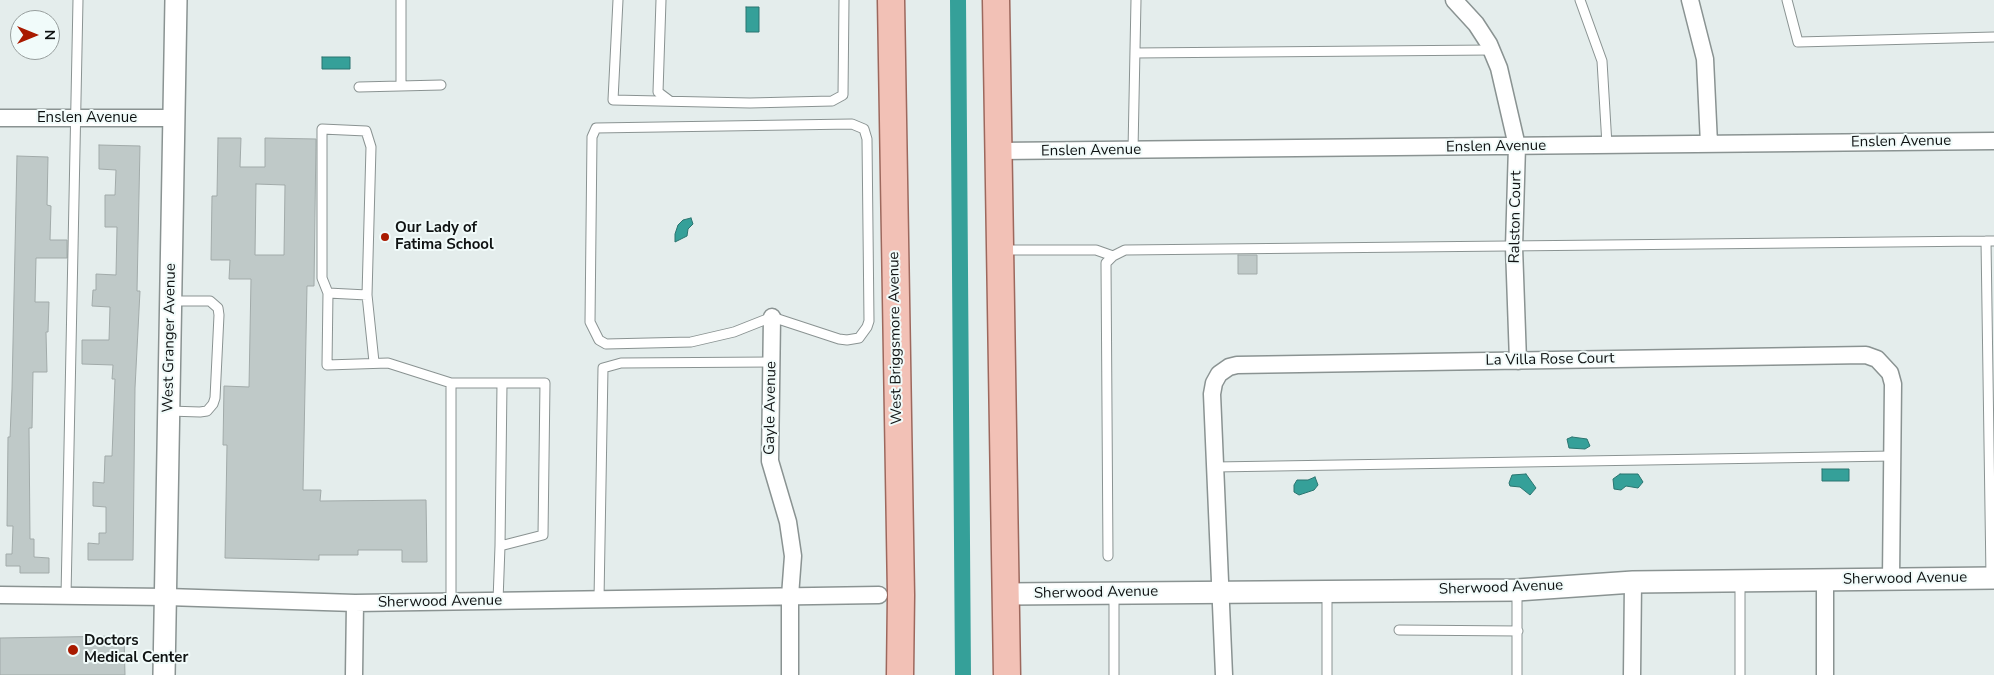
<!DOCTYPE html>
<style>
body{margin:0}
#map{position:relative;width:1994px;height:675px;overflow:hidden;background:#e4edec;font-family:"Nunito Sans",sans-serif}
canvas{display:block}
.north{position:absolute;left:10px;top:10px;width:50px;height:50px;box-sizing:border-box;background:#f1fbfa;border:1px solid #979e9d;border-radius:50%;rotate:90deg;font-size:14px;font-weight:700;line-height:20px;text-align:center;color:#0f1212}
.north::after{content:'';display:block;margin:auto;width:18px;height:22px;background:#a91a00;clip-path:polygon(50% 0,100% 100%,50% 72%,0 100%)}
</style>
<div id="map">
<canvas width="1994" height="675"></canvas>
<div class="north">N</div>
</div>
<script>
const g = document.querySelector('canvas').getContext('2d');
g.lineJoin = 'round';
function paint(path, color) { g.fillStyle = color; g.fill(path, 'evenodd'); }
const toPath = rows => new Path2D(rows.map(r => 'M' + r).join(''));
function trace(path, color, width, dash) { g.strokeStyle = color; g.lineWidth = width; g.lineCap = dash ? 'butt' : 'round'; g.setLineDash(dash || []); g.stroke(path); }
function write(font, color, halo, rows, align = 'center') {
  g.font = font + ' "Nunito Sans",sans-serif'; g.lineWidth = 4; g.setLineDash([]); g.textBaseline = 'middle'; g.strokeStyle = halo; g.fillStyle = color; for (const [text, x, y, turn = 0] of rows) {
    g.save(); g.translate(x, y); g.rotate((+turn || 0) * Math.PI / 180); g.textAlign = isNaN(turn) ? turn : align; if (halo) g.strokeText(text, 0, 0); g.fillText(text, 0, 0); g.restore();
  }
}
const water = toPath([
 [746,7,759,7,759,32,746,32,746,7],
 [322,57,350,57,350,69,322,69,322,57],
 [691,218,693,224,688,229,687,236,675,242,675,234,678,225,683,220,691,218],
 [1572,437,1587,439,1590,446,1585,449,1569,448,1567,439,1572,437],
 [1822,469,1849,469,1849,481,1822,481,1822,469],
 [1526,474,1536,488,1530,495,1520,487,1510,486,1509,483,1512,475,1526,474],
 [1620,474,1638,474,1643,482,1638,488,1626,486,1621,490,1614,489,1613,479,1620,474],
 [1315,477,1318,485,1314,490,1299,495,1294,492,1294,485,1297,480,1308,480,1315,477]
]);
const canal = toPath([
 [958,0,963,675]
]);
const building = toPath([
 [218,138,241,138,240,167,265,167,265,138,316,139,314,286,307,286,303,490,321,490,320,501,426,500,427,562,402,562,402,550,358,550,358,555,319,555,319,560,225,558,227,445,223,445,224,386,249,387,251,279,229,279,230,260,211,260,212,196,217,196,218,138],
 [256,184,285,185,284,255,255,255,256,184],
 [99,145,140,146,137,291,140,291,135,388,133,560,88,560,88,543,99,544,99,533,106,533,106,507,93,506,93,482,104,483,105,456,112,456,115,379,112,379,113,365,82,364,82,340,109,340,110,307,92,306,93,290,96,290,96,274,116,275,117,227,105,227,105,195,115,195,116,170,99,169,99,145],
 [17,156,48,157,47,205,51,206,50,240,67,240,67,258,36,258,35,302,49,302,48,332,46,332,47,372,33,372,32,428,29,428,30,539,34,539,34,557,49,558,49,573,20,573,20,566,6,566,6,554,12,554,13,526,7,526,8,437,10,437,12,389,17,156],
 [1238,255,1257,255,1257,274,1238,274,1238,255],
 [124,636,125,675,0,675,0,638,124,636]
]);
const service = toPath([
 [401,0,401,86],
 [618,0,613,100,750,103,832,101,843,95,844,0],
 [661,0,658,92,670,101],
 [1580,0,1602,61,1607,145],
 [1787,0,1798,42,1994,37],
 [1135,53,1491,50],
 [359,87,441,85],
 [852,124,864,129,867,139,869,321,867,327,859,338,847,340,839,339,772,317,734,332,691,342,606,344,599,340,590,322,592,137,596,128,852,124],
 [1133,150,1136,0],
 [1001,250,1096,250,1113,256],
 [328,293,367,295],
 [374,362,367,295,371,147,366,131,322,129,322,278,328,293,327,365,388,363,451,383,545,383,543,535,500,546,498,601],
 [451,383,451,602],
 [169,411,200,412,207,411,213,404,215,398,219,315,218,308,210,301,170,301],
 [1215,467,1893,456],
 [500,546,502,384],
 [1108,556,1106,263,1113,256,1125,250,1986,241],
 [1991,577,1986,241,1994,241],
 [1114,593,1114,675],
 [66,596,78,0],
 [599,599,603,368,621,363,771,362],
 [1399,630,1518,631],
 [1327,675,1327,591],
 [1517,675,1517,590],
 [1740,675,1740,581]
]);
const minor = toPath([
 [1454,0,1476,24,1489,44,1499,68,1517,146,1514,247,1518,361],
 [1690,0,1705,59,1709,144],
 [0,118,173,118],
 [998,151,1994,141],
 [772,317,770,461,788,522,793,556,790,596,790,675],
 [1825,580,1825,675],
 [0,595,167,597,355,603,879,595],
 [354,675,355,603],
 [1224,675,1212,394,1214,383,1219,374,1229,367,1237,365,1866,355,1877,359,1890,373,1893,384,1891,579],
 [1632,675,1633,582]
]);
const tertiary = toPath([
 [1007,594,1517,590,1633,582,1994,578],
 [164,675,176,0]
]);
const primary = toPath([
 [891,0,901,595,900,675],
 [996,0,1007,675]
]);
const markers = [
 [385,237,5,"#a91a00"],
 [73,650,6,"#a91a00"]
];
const streetNames = [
 ["Enslen Avenue",87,118],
 ["Enslen Avenue",1901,142,-1],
 ["Enslen Avenue",1496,147,-1],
 ["Enslen Avenue",1091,151,-1],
 ["Ralston Court",1516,217,-89],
 ["West Granger Avenue",170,338,-89],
 ["West Briggsmore Avenue",896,338,-91],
 ["La Villa Rose Court",1550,360,-1],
 ["Gayle Avenue",771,408,-89],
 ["Sherwood Avenue",1905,579,-1],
 ["Sherwood Avenue",1501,588,-2],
 ["Sherwood Avenue",1096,593,-1],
 ["Sherwood Avenue",440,602,-1]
];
const poiNames = [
 ["Our Lady of",395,228],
 ["Fatima School",395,245],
 ["Doctors",84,641],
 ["Medical Center",84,658]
];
paint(water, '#35a099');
trace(water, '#2a7570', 1);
trace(canal, '#35a099', 16);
paint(building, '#bfc9c8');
trace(building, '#a1aaa9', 1);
trace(service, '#8a9392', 11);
trace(minor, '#8a9392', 19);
trace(tertiary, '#8a9392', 24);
trace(primary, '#9d685d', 29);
trace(service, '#fff', 9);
trace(minor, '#fff', 16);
trace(tertiary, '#fff', 21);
trace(primary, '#f2c1b6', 26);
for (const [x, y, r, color] of markers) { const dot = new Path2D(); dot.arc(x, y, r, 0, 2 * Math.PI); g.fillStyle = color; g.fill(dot); trace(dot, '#f1fbfa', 2); }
write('15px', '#0f1212', '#f1fbfa', streetNames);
write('bold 15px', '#0f1212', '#f1fbfa', poiNames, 'left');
</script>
